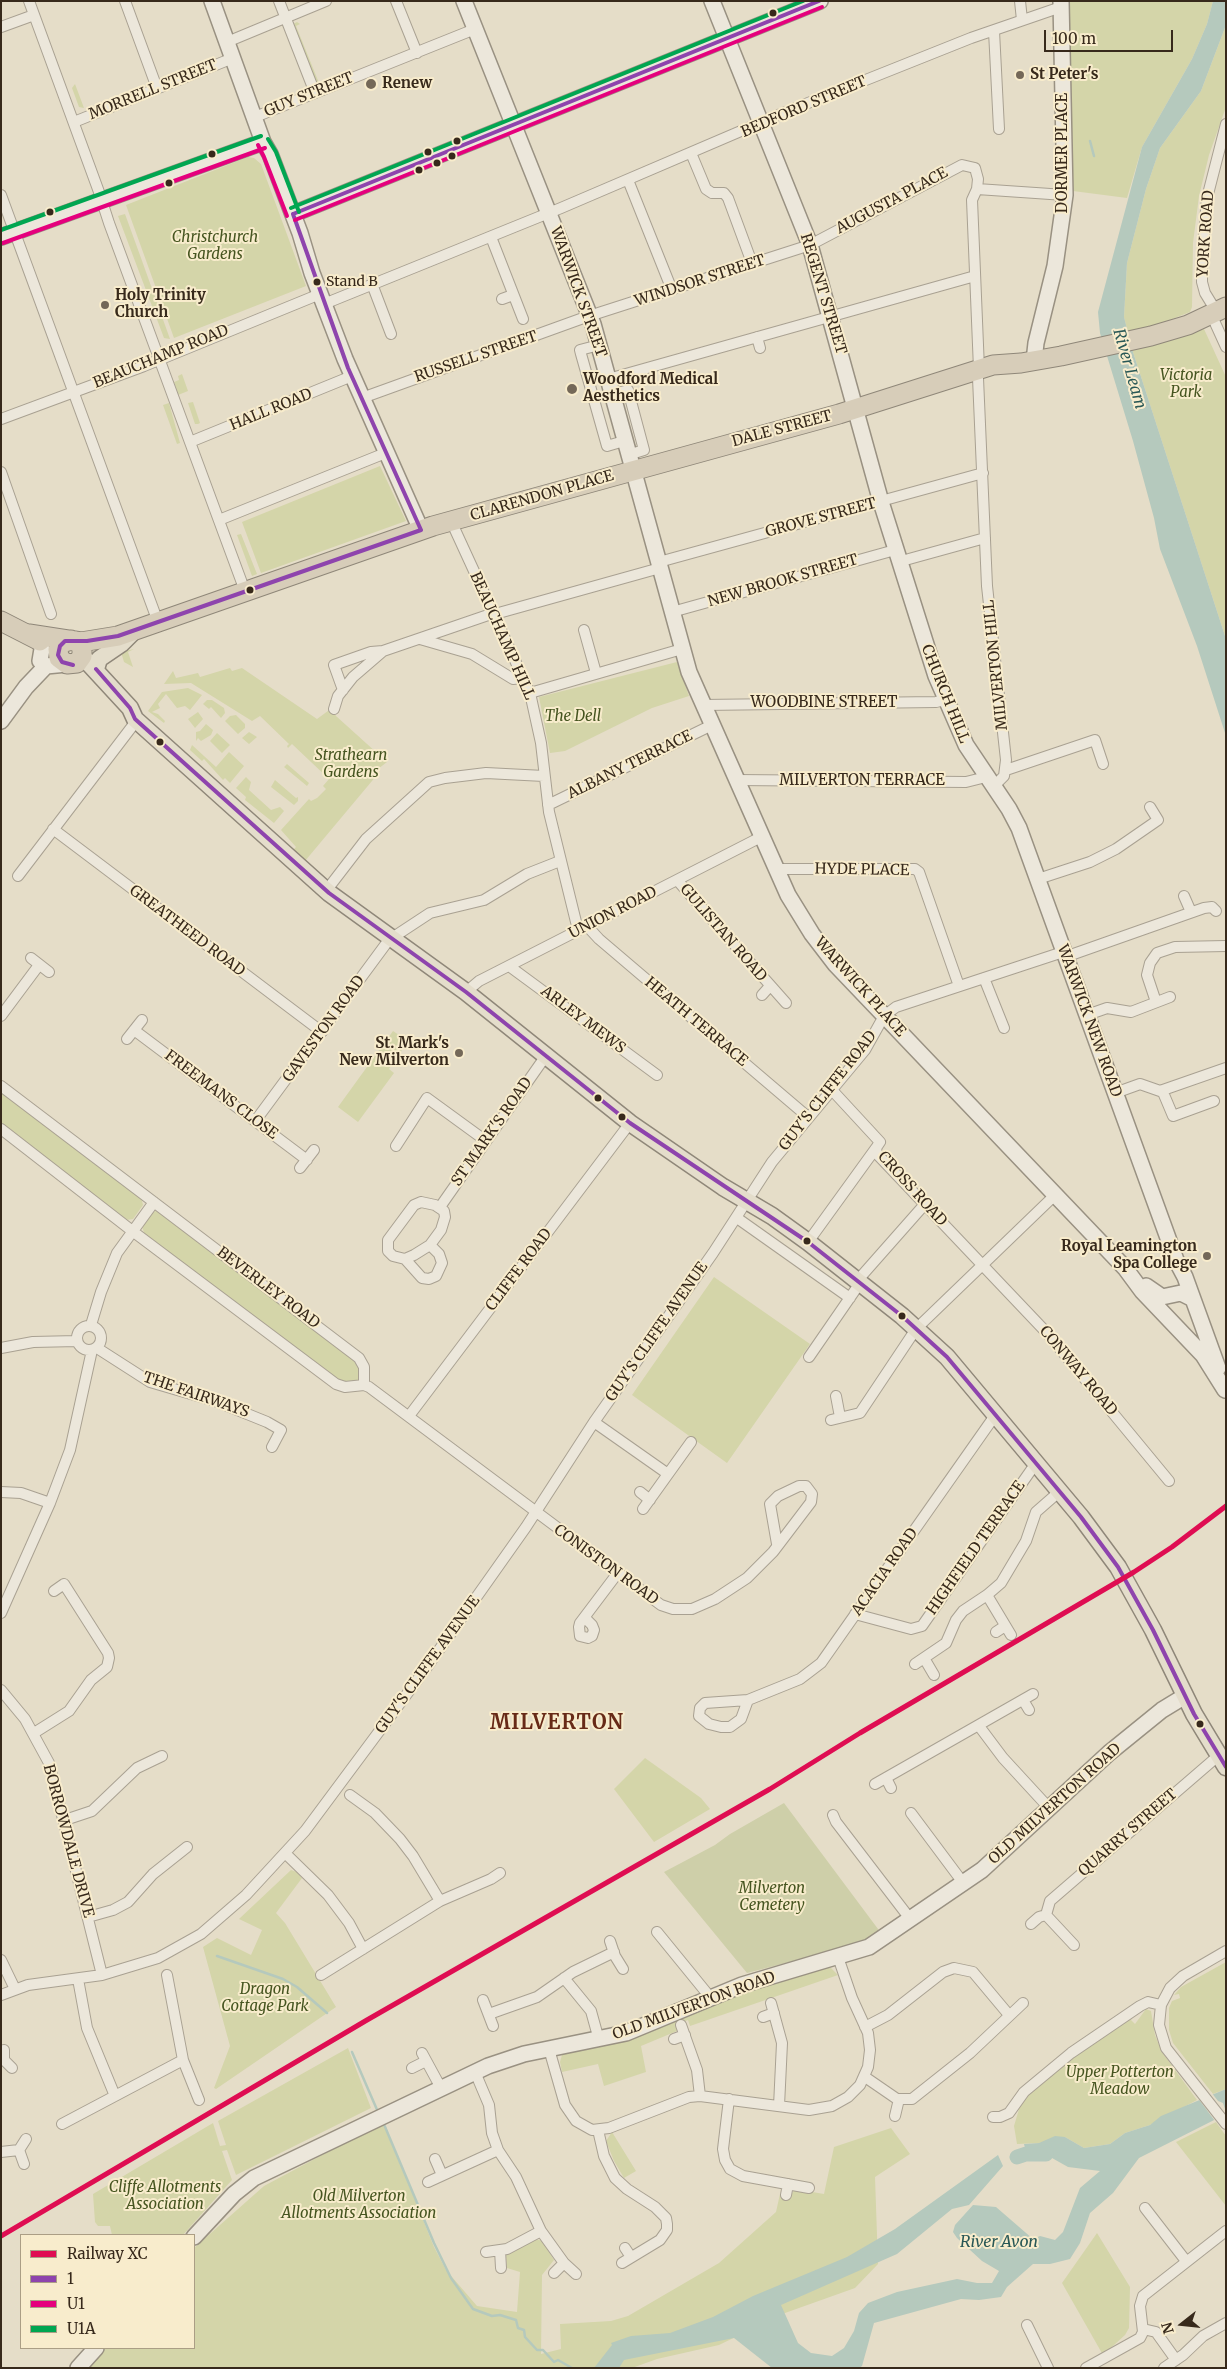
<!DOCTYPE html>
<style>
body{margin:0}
#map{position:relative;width:1227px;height:2369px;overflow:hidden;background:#e5ddc8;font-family:Merriweather,serif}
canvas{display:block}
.frame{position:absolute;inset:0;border:2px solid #37291b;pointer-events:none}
.legend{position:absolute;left:20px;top:2234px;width:175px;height:115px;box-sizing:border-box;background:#f8eccc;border:1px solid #ab9e85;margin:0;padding:6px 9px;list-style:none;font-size:15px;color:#37291b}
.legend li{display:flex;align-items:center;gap:10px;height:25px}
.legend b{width:25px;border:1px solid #ab9e85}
.north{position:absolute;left:1157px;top:2299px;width:50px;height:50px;-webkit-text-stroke:4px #f8eccc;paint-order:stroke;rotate:254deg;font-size:14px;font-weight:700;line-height:20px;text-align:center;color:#37291b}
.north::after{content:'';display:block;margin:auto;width:18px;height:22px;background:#37291b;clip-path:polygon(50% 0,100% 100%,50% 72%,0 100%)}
.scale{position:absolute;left:1044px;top:30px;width:129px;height:22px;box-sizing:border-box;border:2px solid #37291b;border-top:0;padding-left:6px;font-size:15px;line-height:18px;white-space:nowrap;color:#37291b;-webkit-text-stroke:4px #f8eccc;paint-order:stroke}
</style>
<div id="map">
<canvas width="1227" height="2369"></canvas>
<div class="frame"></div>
<ul class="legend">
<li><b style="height:6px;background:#df0d52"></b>Railway XC</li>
<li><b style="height:6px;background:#8e44ad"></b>1</li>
<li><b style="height:6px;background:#e5007d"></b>U1</li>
<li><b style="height:6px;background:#00a651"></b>U1A</li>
</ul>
<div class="north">N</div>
<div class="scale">100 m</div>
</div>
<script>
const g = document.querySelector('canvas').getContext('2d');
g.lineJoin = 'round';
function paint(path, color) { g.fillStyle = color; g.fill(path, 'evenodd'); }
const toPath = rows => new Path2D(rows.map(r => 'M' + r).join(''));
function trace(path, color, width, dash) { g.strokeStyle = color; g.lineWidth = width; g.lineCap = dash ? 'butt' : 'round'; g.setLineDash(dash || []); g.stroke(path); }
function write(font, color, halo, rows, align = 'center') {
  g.font = font + ' Merriweather,serif'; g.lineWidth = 4; g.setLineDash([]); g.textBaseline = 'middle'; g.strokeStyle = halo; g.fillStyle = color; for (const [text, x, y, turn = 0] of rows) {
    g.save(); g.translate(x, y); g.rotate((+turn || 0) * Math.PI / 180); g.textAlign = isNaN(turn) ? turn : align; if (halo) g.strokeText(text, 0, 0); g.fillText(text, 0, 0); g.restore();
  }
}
const green = toPath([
 [1069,1,1213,1,1207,24,1192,59,1142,147,1127,198,1073,191],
 [297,22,300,24,296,26,319,83,317,83,293,24],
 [1226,25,1226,107,1209,155,1199,196,1193,243,1192,307,1190,312,1157,325,1128,333,1124,317,1127,263,1146,189,1160,148,1201,91],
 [75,84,84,108,79,107,72,88],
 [248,157,254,158,261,164,306,286,174,338,126,205],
 [125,214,141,258,170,339,164,338,118,216],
 [1204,329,1226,377,1226,639,1132,349,1163,342],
 [182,374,188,391,178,395,174,382,179,380,178,376],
 [193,402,200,423,198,424,195,424,188,403],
 [169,403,180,443,177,444,163,405],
 [380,466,406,521,261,573,242,522],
 [241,534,257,574,252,576,237,535],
 [134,649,128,652,133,667,124,662,121,652],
 [677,662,689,696,652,708,565,751,550,753,539,697],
 [230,668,232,671,242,668,317,719,332,708,336,716,387,762,378,769,377,775,305,861,293,850,296,847,281,830,309,799,311,801,317,798,326,789,323,786,329,779,292,744,288,748,287,746,289,744,260,716,252,721,191,683,164,684,173,671,176,678,198,673,200,677],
 [188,688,202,695,190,710,185,706,177,708,166,694,158,704,160,708,152,712,158,714,165,721,164,723,148,711,162,692],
 [207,700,212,700,224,708,225,713,221,718,211,707,209,709,203,704],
 [198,712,203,719,195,728,188,719],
 [236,715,245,724,245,728,238,734,225,721,230,716],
 [206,724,213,730,211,735,201,741,198,738,196,741,196,732,200,731],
 [249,732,257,737,249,744,242,738],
 [217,733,230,745,222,753,210,741],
 [192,745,216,767,229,752,244,766,230,783,225,778,223,780,204,759,202,761,190,750],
 [287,764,309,783,307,786,284,767],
 [246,777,251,782,249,790,271,810,280,807,284,811,274,823,245,800,246,797,236,788],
 [275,780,296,798,298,797,298,801,294,805,271,787],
 [393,1031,408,1041,389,1069,394,1073,358,1122,338,1107],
 [1,1091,141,1197,143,1205,133,1219,126,1220,1,1125],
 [156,1211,161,1212,358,1362,359,1381,354,1383,340,1381,145,1236,142,1226,150,1213],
 [714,1277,810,1344,727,1463,632,1395],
 [645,1758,701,1798,710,1809,654,1842,614,1789],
 [291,1870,297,1872,302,1878,276,1913,285,1923,336,2007,216,2089,214,2088,230,2046,203,1947,217,1938,251,1955,262,1930,239,1919],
 [1226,1962,1226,2089,1213,2094,1173,2043,1169,2030,1169,2008,1172,2001,1180,1998,1179,1994,1174,1995,1181,1987],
 [821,1968,831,1968,838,1975,690,2026,688,2020,678,2024,677,2031,641,2046,646,2072,604,2086,598,2064,562,2072,560,2062,562,2055,572,2050,742,1991],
 [1146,2009,1151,2011,1155,2035,1162,2052,1197,2100,1150,2125,1125,2133,1110,2144,1084,2148,1065,2137,1039,2143,1017,2144,1014,2126,1022,2099,1068,2057,1135,2014,1131,2020,1135,2024],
 [348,2048,371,2108,236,2175,227,2150,222,2151,232,2180,183,2235,112,2235,110,2226,98,2226,95,2222,93,2194,213,2123,220,2146,226,2145,218,2121],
 [384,2122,434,2247,446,2270,477,2306,517,2312,520,2272,507,2268,506,2254,509,2250,536,2239,542,2241,554,2260,542,2275,541,2354,561,2349,560,2324,611,2321,628,2316,719,2263,776,2212,780,2194,790,2196,795,2189,824,2194,834,2147,891,2128,910,2154,875,2177,878,2264,855,2288,785,2313,719,2345,657,2359,632,2368,89,2368,106,2348,194,2348,194,2248,264,2186],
 [1216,2122,1226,2136,1226,2206,1176,2142],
 [612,2132,636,2171,624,2178,614,2161,606,2141],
 [1097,2233,1130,2287,1129,2328,1125,2335,1103,2355,1062,2283]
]);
const cemetery = toPath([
 [784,1803,881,1933,855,1945,747,1973,664,1872,715,1845,730,1834]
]);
const water = toPath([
 [1213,1,1226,1,1226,25,1201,91,1160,148,1146,189,1127,263,1124,317,1132,349,1226,639,1226,736,1197,646,1160,549,1154,518,1133,441,1100,333,1098,312,1142,147,1192,59,1207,24],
 [1226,2089,1226,2114,1139,2158,1113,2193,1090,2213,1080,2243,1070,2259,1050,2264,1033,2264,1007,2287,1001,2297,979,2300,961,2299,874,2323,862,2366,859,2368,772,2368,734,2338,624,2360,619,2368,594,2368,612,2345,611,2343,631,2336,670,2333,713,2317,753,2296,847,2257,895,2229,998,2155,1003,2166,969,2205,952,2209,897,2254,781,2305,798,2343,811,2353,832,2356,844,2348,854,2331,859,2313,868,2303,897,2292,957,2279,977,2283,992,2283,999,2271,982,2261,957,2238,953,2232,955,2225,973,2205,996,2207,1033,2239,1040,2236,1055,2240,1063,2232,1080,2188,1100,2171,1068,2167,1052,2158,1028,2159,1024,2144,1039,2143,1055,2136,1065,2137,1084,2148,1110,2144,1125,2133,1150,2125,1161,2116]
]);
const pier = toPath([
 [1211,2092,1218,2101,1223,2103,1226,2112,1226,2116,1215,2121,1197,2097]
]);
const stream = toPath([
 [1090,141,1094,156],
 [217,1956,283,1979,297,1987,327,2013],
 [352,2052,378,2112],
 [383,2122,434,2243,451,2278,473,2309,492,2316,500,2315,516,2320,518,2328,524,2330,525,2337,537,2350,543,2350,554,2362,558,2360,572,2368]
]);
const river = toPath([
 [1017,2157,1026,2154,1046,2154]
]);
const street = toPath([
 [29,1,99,192,109,223,245,591],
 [125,1,157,88],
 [279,1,315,93],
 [396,1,417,53],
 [1020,1,1022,20],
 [1,27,34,15],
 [994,31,999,129],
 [227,42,326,1],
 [255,117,475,29],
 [74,122,233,58],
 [691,153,706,189,712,193,724,193,728,198,752,263],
 [628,180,672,290],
 [977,189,1065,195],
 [1,195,158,622],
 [491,237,523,319],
 [372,284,391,334],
 [502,299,513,295],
 [324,304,561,208,783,113,971,38,1061,7],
 [1216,311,1205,293,1202,282,1202,260,1207,198,1226,124],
 [1211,314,1226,347],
 [757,337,760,348],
 [599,345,580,350,581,354,607,446,624,441],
 [978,378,987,586,1006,760,1004,776,993,787],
 [608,379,975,276],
 [612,395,628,390,644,450,628,455],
 [362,398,586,317,810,245,962,165,975,168,978,179,977,189,972,200,979,369],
 [1,419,144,366,320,294],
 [190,442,352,376],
 [1,472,51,614],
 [219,520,388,452],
 [451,521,530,693,541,743,549,812,578,930],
 [659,562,983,473],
 [898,562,985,538],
 [672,612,895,550],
 [495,614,660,568],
 [584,630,596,673],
 [420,639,472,654,513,679,524,678],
 [343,690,334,665,371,652,383,651,494,613],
 [530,693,682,649],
 [703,705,936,702,945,700],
 [334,709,338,696,353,677,382,652],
 [1006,770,1095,740,1103,764],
 [736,780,966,782,986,777],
 [548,805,712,725],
 [53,829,322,1032],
 [775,869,915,869,919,872,959,986],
 [18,876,137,720],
 [1038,879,1090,862,1116,849,1158,820,1150,807],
 [677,880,786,1003],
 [326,891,366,839,429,782,445,778,486,773,544,776],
 [1184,896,1191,912],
 [587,926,599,939,808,1117],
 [392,938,430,913,484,900,527,874,560,861],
 [1065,957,1204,908,1212,907,1216,911],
 [31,958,49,972],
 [509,966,657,1075],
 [984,978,1004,1028],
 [466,992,479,981,761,837],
 [762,995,770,986],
 [1156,1002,1147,975,1150,963,1157,953,1175,947,1226,946],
 [1087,1015,1107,1008,1131,1012,1170,997],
 [1,1016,39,965],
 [134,1030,307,1160],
 [127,1039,142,1020],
 [1,1086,359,1358,364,1367,364,1385],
 [831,1089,880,1142,876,1148,877,1154,1046,1332,1169,1481],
 [1162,1090,1173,1116,1214,1101],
 [1115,1093,1140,1084,1160,1091,1226,1068],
 [256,1120,391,937],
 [1,1129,131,1230,336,1384,345,1387,364,1385,369,1387,661,1605,673,1609,692,1609,715,1599,747,1578,773,1552,811,1502,812,1494,806,1486,799,1486,778,1496,770,1504,777,1544],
 [396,1146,427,1098,486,1141],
 [300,1168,314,1150],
 [421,1202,435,1205,444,1211,445,1217,441,1230,430,1245,414,1255,405,1259,393,1256,388,1251,388,1240,414,1205,421,1202],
 [440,1207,545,1057],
 [737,1218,850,1298],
 [808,1242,876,1148],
 [405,1259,422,1278,429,1279,436,1276,442,1263,439,1254,430,1245],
 [857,1281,925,1204],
 [91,1325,101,1292,117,1253,154,1202],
 '77 1338a12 12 0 1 1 24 0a12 12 0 1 1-24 0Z',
 [1,1348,33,1342,77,1341],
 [97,1348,150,1382,215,1401,267,1422,281,1430,272,1447],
 [809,1357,860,1283],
 [836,1396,840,1417],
 [409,1416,630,1123],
 [831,1420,860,1413,916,1329,1055,1195],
 [594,1422,668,1474],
 [1,1492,21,1493,50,1503],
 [640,1492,650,1500],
 [643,1509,691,1442],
 [987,1595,1011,1635],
 [1,1613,50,1503,70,1450,92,1350],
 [855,1614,911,1629,922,1626,1036,1463],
 [585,1618,592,1625,594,1630,592,1636,588,1638,580,1636,579,1627,580,1623,617,1574],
 [996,1632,1005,1626],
 [924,1658,934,1675],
 [915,1664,946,1643,956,1620,963,1611,987,1595,1001,1583,1026,1541,1036,1512,1060,1491],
 [1,1690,25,1719,49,1763,102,1975],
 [748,1700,741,1719,730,1727,721,1727,709,1724,699,1716,700,1708,705,1703,748,1700,800,1679,821,1663,996,1414],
 [1023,1700,1029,1710],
 [979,1726,1003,1758,1049,1808],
 [34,1733,69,1711,91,1680,107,1667,109,1658,108,1653,64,1584,54,1591],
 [886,1778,891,1788],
 [875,1784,1033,1694],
 [350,1795,375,1813,400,1839,413,1856,440,1901],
 [911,1813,964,1884],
 [833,1815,836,1822,911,1920],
 [65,1820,92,1811,137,1768,162,1756],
 [286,1854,328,1895,349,1923,363,1949],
 [1046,1915,1050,1901,1218,1756],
 [88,1917,113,1910,128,1902,153,1874,187,1847],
 [1031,1924,1039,1917,1046,1915,1074,1945],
 [657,1932,710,1997],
 [610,1941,615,1956,623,1969],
 [1226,1951,1183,1976,1170,1988,1161,2005,1159,2025,1166,2048,1226,2124],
 [1,1960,15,1989],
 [167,1975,183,2060,199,2100],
 [321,1975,440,1901,491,1879,500,1873],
 [564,1978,591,2011,599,2040],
 [78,1979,87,2028,115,2096],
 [1,1995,28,1985,102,1975,158,1958,201,1934,246,1895,305,1831,427,1667,526,1527,594,1422,713,1253,772,1162,865,1050,884,1016,896,1007,1063,952],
 [483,2000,493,2026],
 [771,2003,782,2043,779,2106],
 [489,2014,537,1997,573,1972,614,1952],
 [763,2017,774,2013],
 [681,2025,697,2070,700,2096],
 [865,2027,888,2015,943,1972,954,1968,973,1972,1009,2015],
 [674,2039,685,2035],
 [549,2049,565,2105,576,2121,592,2130,609,2128,689,2097,700,2096,809,2110,832,2106,848,2097,860,2085,868,2067,870,2050,868,2033,852,1998,838,1957],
 [4,2050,4,2060,12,2068],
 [422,2053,441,2088],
 [412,2068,426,2061],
 [475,2072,489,2105,492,2133,498,2150,516,2177,541,2231,564,2263,576,2274],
 [865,2077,897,2099,912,2099,970,2053,1023,2003],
 [729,2099,723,2149,725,2160,730,2169,743,2176,809,2188],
 [895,2116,899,2099],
 [993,2117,1000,2117,1009,2113,1024,2092,1071,2053,1140,2006,1148,2002,1161,2005],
 [62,2124,183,2060],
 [598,2130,604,2156,615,2178,627,2189,655,2207,666,2218,667,2224,667,2230,660,2240,622,2263],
 [1,2152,19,2150],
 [435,2159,442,2175],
 [24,2164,19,2150,26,2139],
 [428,2182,498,2150],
 [786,2195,788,2184],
 [1145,2208,1186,2261],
 [625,2248,631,2257],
 [500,2250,501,2268],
 [486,2252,507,2249,541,2231],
 [554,2273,564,2263],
 [1027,2325,1048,2368],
 [1143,2329,1156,2332,1176,2360],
 [1086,2368,1140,2338,1143,2332,1140,2306,1143,2296,1226,2231],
 [1164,2368,1183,2355,1203,2336,1226,2323]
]);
const secondary = toPath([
 [212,1,263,142,270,154,300,233,312,273,345,359,421,530],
 [464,1,593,324,689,672,788,895,812,934,835,964,1125,1268,1142,1291,1203,1355,1225,1390],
 [712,1,810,245,881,502,936,676,966,745,1009,809,1019,828,1176,1260,1185,1277,1218,1368],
 [293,214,820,1],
 [1,237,263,142],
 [1034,361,1036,343,1055,266,1065,195,1061,1],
 [40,641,42,649,40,661],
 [1,721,26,687,46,666,67,664],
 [1146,1286,1162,1297,1181,1293,1191,1298],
 [194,2237,234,2194,254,2178,488,2066,524,2054,626,2033,742,1985,869,1947,982,1870,1109,1753,1162,1710,1185,1696],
 [78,2368,96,2348]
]);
const primary = toPath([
 [82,656,130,708,135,719,329,893,466,992,630,1123,723,1187,772,1216,808,1242,902,1316,947,1357,1081,1517,1118,1567,1153,1630,1194,1714,1226,1767],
 [96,669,99,659,121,644,135,630]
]);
const highway = toPath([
 [1,621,40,641],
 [29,634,81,642,118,636,433,526,839,414,993,365,1021,363,1061,356,1151,336,1188,325,1226,307],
 [71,640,62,643,58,649,59,658,67,664,77,663,82,656,82,647,76,641]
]);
const bus1 = toPath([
 [293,214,819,1],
 [293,214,348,368,421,530],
 [73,665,62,662,58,655,60,646,65,641,87,641,118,636,421,530],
 [96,669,130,708,135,719,329,893,466,992,630,1123,808,1242,902,1316,947,1357,1081,1517,1118,1567,1153,1630,1194,1714,1226,1767]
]);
const bus2 = toPath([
 [258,145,264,157,287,216],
 [295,220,822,7],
 [3,243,265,148]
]);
const bus3 = toPath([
 [268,139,276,152,299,212],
 [291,208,803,1],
 [1,230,261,136]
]);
const rail1 = toPath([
 [1,2236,367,2020,770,1789,860,1733,1134,1572,1172,1547,1226,1506]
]);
const markers = [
 [773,13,4.5,"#37291b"],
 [1020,75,5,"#746858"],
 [371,84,6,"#746858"],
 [457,141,4.5,"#37291b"],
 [428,152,4.5,"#37291b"],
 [212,154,4.5,"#37291b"],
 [452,156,4.5,"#37291b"],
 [437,163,4.5,"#37291b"],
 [419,170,4.5,"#37291b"],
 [169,183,4.5,"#37291b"],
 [50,212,4.5,"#37291b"],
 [317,282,4.5,"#37291b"],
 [105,305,5,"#746858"],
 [572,389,6,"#746858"],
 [250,590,4.5,"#37291b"],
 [160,742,4.5,"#37291b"],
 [459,1053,5,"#746858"],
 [598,1098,4.5,"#37291b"],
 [622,1117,4.5,"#37291b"],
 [807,1241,4.5,"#37291b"],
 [1207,1256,5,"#746858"],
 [902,1316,4.5,"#37291b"],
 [1200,1724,4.5,"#37291b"]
];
const busNames = [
 ["Stand B",326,282]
];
const poiNames = [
 ["St Peter's",1030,75],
 ["Renew",382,84],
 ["Holy Trinity",115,296],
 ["Church",115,313],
 ["Woodford Medical",583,380],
 ["Aesthetics",583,397],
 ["St. Mark's",449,1044,"right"],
 ["New Milverton",449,1061,"right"],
 ["Royal Leamington",1197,1247,"right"],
 ["Spa College",1197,1264,"right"]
];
const streetNames = [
 ["MORRELL STREET",153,90,-22],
 ["GUY STREET",309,95,-22],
 ["BEDFORD STREET",804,107,-23],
 ["DORMER PLACE",1063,153,-90],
 ["AUGUSTA PLACE",892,201,-28],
 ["YORK ROAD",1206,234,-86],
 ["WINDSOR STREET",700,281,-18],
 ["WARWICK STREET",578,292,70],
 ["REGENT STREET",823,294,73],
 ["BEAUCHAMP ROAD",161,357,-22],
 ["RUSSELL STREET",476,357,-19],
 ["HALL ROAD",271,410,-22],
 ["DALE STREET",782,429,-15],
 ["CLARENDON PLACE",542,496,-16],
 ["GROVE STREET",821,518,-15],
 ["NEW BROOK STREET",783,581,-16],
 ["BEAUCHAMP HILL",502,636,66],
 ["MILVERTON HILL",996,665,-96],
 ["CHURCH HILL",945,694,68],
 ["WOODBINE STREET",824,703],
 ["ALBANY TERRACE",630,765,-26],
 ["MILVERTON TERRACE",862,781],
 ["HYDE PLACE",862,870,1],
 ["UNION ROAD",613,913,-27],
 ["GREATHEED ROAD",187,931,37],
 ["GULISTAN ROAD",723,933,49],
 ["WARWICK PLACE",860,987,48],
 ["ARLEY MEWS",583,1020,37],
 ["WARWICK NEW ROAD",1089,1021,70],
 ["HEATH TERRACE",696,1022,40],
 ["GAVESTON ROAD",324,1029,-54],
 ["GUY'S CLIFFE ROAD",828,1091,-52],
 ["FREEMANS CLOSE",221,1095,37],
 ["ST MARK'S ROAD",492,1132,-55],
 ["CROSS ROAD",912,1189,48],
 ["CLIFFE ROAD",519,1270,-53],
 ["BEVERLEY ROAD",268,1288,37],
 ["GUY'S CLIFFE AVENUE",657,1332,-55],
 ["CONWAY ROAD",1078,1371,50],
 ["THE FAIRWAYS",196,1395,19],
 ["HIGHFIELD TERRACE",976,1548,-55],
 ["CONISTON ROAD",606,1565,36],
 ["ACACIA ROAD",885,1572,-55],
 ["GUY'S CLIFFE AVENUE",428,1665,-54],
 ["OLD MILVERTON ROAD",1055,1804,-42],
 ["QUARRY STREET",1128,1833,-41],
 ["BORROWDALE DRIVE",68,1841,75],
 ["OLD MILVERTON ROAD",694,2006,-20]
];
const parkNames = [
 ["Christchurch",215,238],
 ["Gardens",215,255],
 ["Victoria",1186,376],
 ["Park",1186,393],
 ["The Dell",573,717],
 ["Strathearn",351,756],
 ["Gardens",351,773],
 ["Milverton",772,1889],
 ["Cemetery",772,1906],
 ["Dragon",265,1990],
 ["Cottage Park",265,2007],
 ["Upper Potterton",1120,2073],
 ["Meadow",1120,2090],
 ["Cliffe Allotments",165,2188],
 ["Association",165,2205],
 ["Old Milverton",359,2197],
 ["Allotments Association",359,2214]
];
const waterNames = [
 ["River Leam",1129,369,74],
 ["River Avon",999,2242]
];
const districtNames = [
 ["MILVERTON",557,1723]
];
paint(green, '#d4d5a9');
paint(cemetery, '#cecfa9');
paint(water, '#b5c9bd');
paint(pier, '#e5ddc8');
trace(stream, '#b5c9bd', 2.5);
trace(river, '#b5c9bd', 15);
trace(street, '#a9a192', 12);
trace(secondary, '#999182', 18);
trace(primary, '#8f8779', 19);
trace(highway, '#8f8779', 21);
trace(street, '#ece7db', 10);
trace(secondary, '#ece7db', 15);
trace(primary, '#e4ddcb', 16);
trace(highway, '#d7cdb9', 19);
trace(bus1, '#8e44ad', 4);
trace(bus2, '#e5007d', 4);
trace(bus3, '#00a651', 4);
trace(rail1, '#df0d52', 5);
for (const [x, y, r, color] of markers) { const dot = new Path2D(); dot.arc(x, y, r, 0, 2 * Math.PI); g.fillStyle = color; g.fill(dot); trace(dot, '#f8eccc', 2); }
write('14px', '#37291b', '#f8eccc', busNames, 'left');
write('bold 15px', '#37291b', '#f8eccc', poiNames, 'left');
write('15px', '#37291b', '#f8eccc', streetNames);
write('italic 15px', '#465520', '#f8eccc', parkNames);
write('italic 16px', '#295856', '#f8eccc', waterNames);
g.letterSpacing = '1px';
write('bold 20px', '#672a17', '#f8eccc', districtNames);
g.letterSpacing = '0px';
</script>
